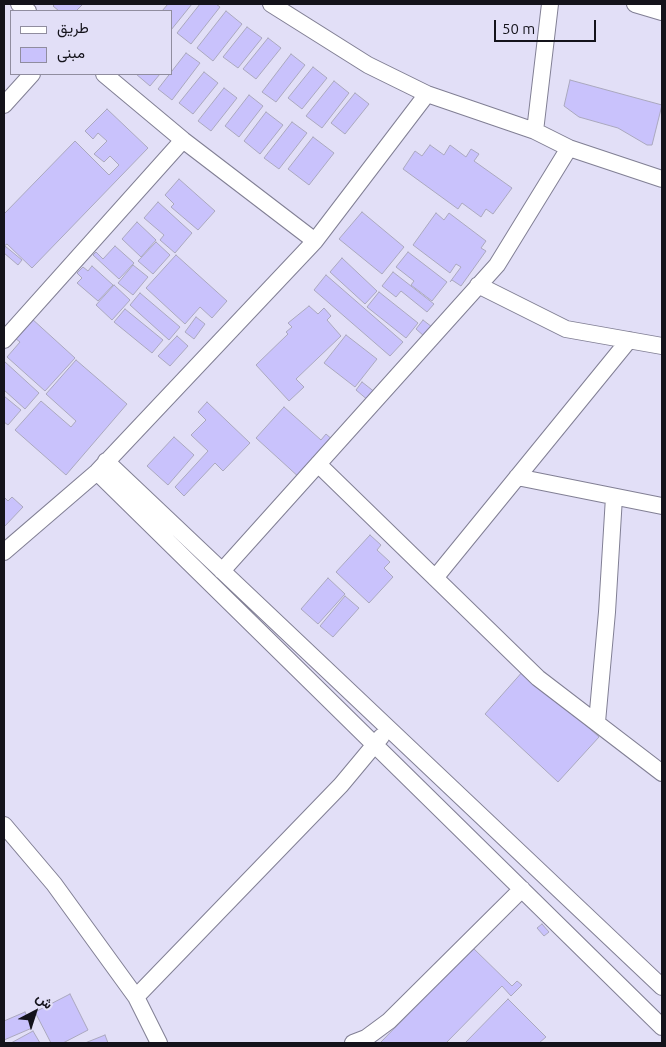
<!DOCTYPE html>
<meta charset="utf-8">
<style>
body{margin:0}
#map{position:relative;width:666px;height:1047px;overflow:hidden;background:#e2dff7;font-family:Ubuntu,Vazirmatn,sans-serif}
canvas{display:block}
.frame{position:absolute;inset:0;border:5px solid #14131b;pointer-events:none}
.legend{position:absolute;left:10px;top:10px;width:162px;height:65px;box-sizing:border-box;background:#e2dff7;border:1px solid #908d9f;margin:0;padding:6px 9px;list-style:none;font-size:15px;color:#14131b}
.legend li{display:flex;align-items:center;gap:10px;height:25px}
.legend b{width:25px;border:1px solid #908d9f}
.north{position:absolute;left:10px;top:987px;width:50px;height:50px;-webkit-text-stroke:4px #e2dff7;paint-order:stroke;rotate:40deg;font-size:14px;font-weight:700;line-height:20px;text-align:center;color:#14131b}
.north::after{content:'';display:block;margin:auto;width:18px;height:22px;background:#14131b;clip-path:polygon(50% 0,100% 100%,50% 72%,0 100%)}
.scale{position:absolute;left:494px;top:20px;width:102px;height:22px;box-sizing:border-box;border:2px solid #14131b;border-top:0;padding-left:6px;font-size:15px;line-height:18px;white-space:nowrap;color:#14131b;-webkit-text-stroke:4px #e2dff7;paint-order:stroke}
</style>
<div id="map">
<canvas width="666" height="1047"></canvas>
<div class="frame"></div>
<ul class="legend">
<li><b style="height:6px;background:#fff"></b>طريق</li>
<li><b style="height:14px;background:#c9c2fc"></b>مبنى</li>
</ul>
<div class="north">ش</div>
<div class="scale">50 m</div>
</div>
<script>
const g = document.querySelector('canvas').getContext('2d');
g.lineJoin = 'round';
function paint(path, color) { g.fillStyle = color; g.fill(path, 'evenodd'); }
const toPath = rows => new Path2D(rows.map(r => 'M' + r).join(''));
function trace(path, color, width, dash) { g.strokeStyle = color; g.lineWidth = width; g.lineCap = dash ? 'butt' : 'round'; g.setLineDash(dash || []); g.stroke(path); }
const building = toPath([
 [55,4,83,4,76,11,59,11,53,6,55,4],
 [168,4,192,4,171,30,171,11,162,11,168,4],
 [200,4,216,4,220,7,191,44,177,33,200,4],
 [226,11,242,24,213,61,197,48,226,11],
 [247,27,262,38,238,68,223,57,247,27],
 [268,38,281,48,256,79,243,69,268,38],
 [186,53,200,63,172,100,158,89,186,53],
 [291,54,305,65,276,102,262,92,291,54],
 [313,67,327,78,302,109,288,98,313,67],
 [204,72,218,83,193,114,179,103,204,72],
 [136,74,160,74,150,86,136,74],
 [570,80,662,105,652,145,647,145,618,128,579,117,564,106,570,80],
 [334,81,349,93,322,128,306,116,334,81],
 [224,88,237,98,211,131,198,121,224,88],
 [355,93,369,104,345,134,331,123,355,93],
 [249,95,263,106,239,137,225,126,249,95],
 [107,109,148,148,32,268,7,244,4,246,4,214,75,141,109,175,119,165,110,156,104,162,94,154,107,141,98,133,93,139,85,131,107,109],
 [266,112,283,125,260,154,244,141,266,112],
 [292,122,307,133,279,169,264,158,292,122],
 [313,137,334,153,309,185,288,169,313,137],
 [430,145,444,155,450,145,466,157,471,149,479,154,474,161,512,188,493,214,486,209,481,217,462,203,458,209,403,169,415,151,422,156,430,145],
 [179,179,215,211,198,230,171,207,174,204,165,195,179,179],
 [158,202,192,233,175,253,160,240,164,235,144,218,158,202],
 [362,212,404,247,382,274,339,239,362,212],
 [436,213,444,220,449,213,486,241,481,248,486,251,461,286,452,280,450,282,461,267,456,264,450,273,413,245,436,213],
 [137,222,156,240,141,257,122,239,137,222],
 [156,242,170,255,153,274,138,261,156,242],
 [5,246,22,260,18,265,4,253,5,246],
 [115,246,134,263,119,279,93,255,96,252,103,259,115,246],
 [408,252,447,282,432,301,411,285,414,281,396,267,408,252],
 [176,255,227,301,212,318,200,307,185,324,146,288,176,255],
 [342,258,377,291,365,304,330,272,342,258],
 [133,265,148,277,133,295,118,283,133,265],
 [92,266,113,285,98,301,77,283,82,278,77,273,83,267,88,271,92,266],
 [393,272,434,304,427,312,401,291,396,297,382,286,393,272],
 [326,275,403,342,390,356,314,290,326,275],
 [114,285,130,300,112,320,96,305,114,285],
 [379,292,418,323,406,338,367,307,379,292],
 [140,293,180,327,169,340,130,305,140,293],
 [309,306,318,314,324,308,331,316,327,320,341,336,296,379,304,387,289,401,256,365,288,334,286,332,292,327,288,323,309,306],
 [125,309,163,340,152,353,114,322,125,309],
 [196,317,205,324,194,339,185,332,196,317],
 [31,318,75,358,45,391,7,357,20,342,15,338,31,318],
 [423,320,432,327,424,336,416,329,423,320],
 [346,335,377,359,355,387,324,363,346,335],
 [177,336,188,346,170,366,158,356,177,336],
 [76,360,127,404,66,475,15,430,41,401,71,427,76,421,46,394,76,360],
 [4,361,39,393,25,409,4,390,4,361],
 [362,382,376,393,369,401,356,390,362,382],
 [4,396,21,410,8,425,4,422,4,396],
 [207,402,250,443,223,471,215,463,184,496,175,487,208,451,191,435,206,420,198,412,207,402],
 [284,407,321,440,326,434,335,442,301,479,256,438,284,407],
 [174,437,194,455,168,485,147,466,174,437],
 [4,497,8,501,12,497,23,507,4,527,4,497],
 [370,535,381,545,377,550,390,562,384,568,393,577,369,603,336,572,370,535],
 [328,578,345,594,318,624,301,609,328,578],
 [345,596,359,608,333,637,320,626,345,596],
 [524,670,599,737,558,782,485,714,524,670],
 [542,924,549,932,544,936,537,928,542,924],
 [473,948,512,986,517,981,522,985,511,996,502,986,446,1043,380,1043,473,948],
 [70,994,88,1030,63,1043,51,1043,35,1012,70,994],
 [508,999,546,1037,539,1043,465,1043,508,999],
 [25,1012,32,1028,4,1040,4,1021,25,1012],
 [33,1031,40,1043,11,1043,33,1031],
 [105,1035,108,1043,85,1043,105,1035]
]);
const minor = toPath([
 [19,4,28,11],
 [271,4,368,65,427,94,535,131,569,148,662,179],
 [635,4,662,12],
 [104,74,183,140,315,241],
 [4,105,32,74],
 [535,131,550,4],
 [478,285,566,329,662,346],
 [4,340,183,140],
 [106,461,662,987],
 [318,464,538,678,662,773],
 [97,472,662,1027],
 [517,477,662,506],
 [4,552,97,472,315,241,427,94],
 [222,571,497,265,569,148],
 [435,578,629,340],
 [597,722,607,612,614,497],
 [4,825,54,884,136,997,159,1043],
 [136,997,341,785,381,737],
 [353,1043,366,1038,389,1021,522,889]
]);
paint(building, '#c9c2fc');
trace(building, '#aaa8be', 1);
trace(minor, '#817f94', 18);
trace(minor, '#fff', 16);
</script>
